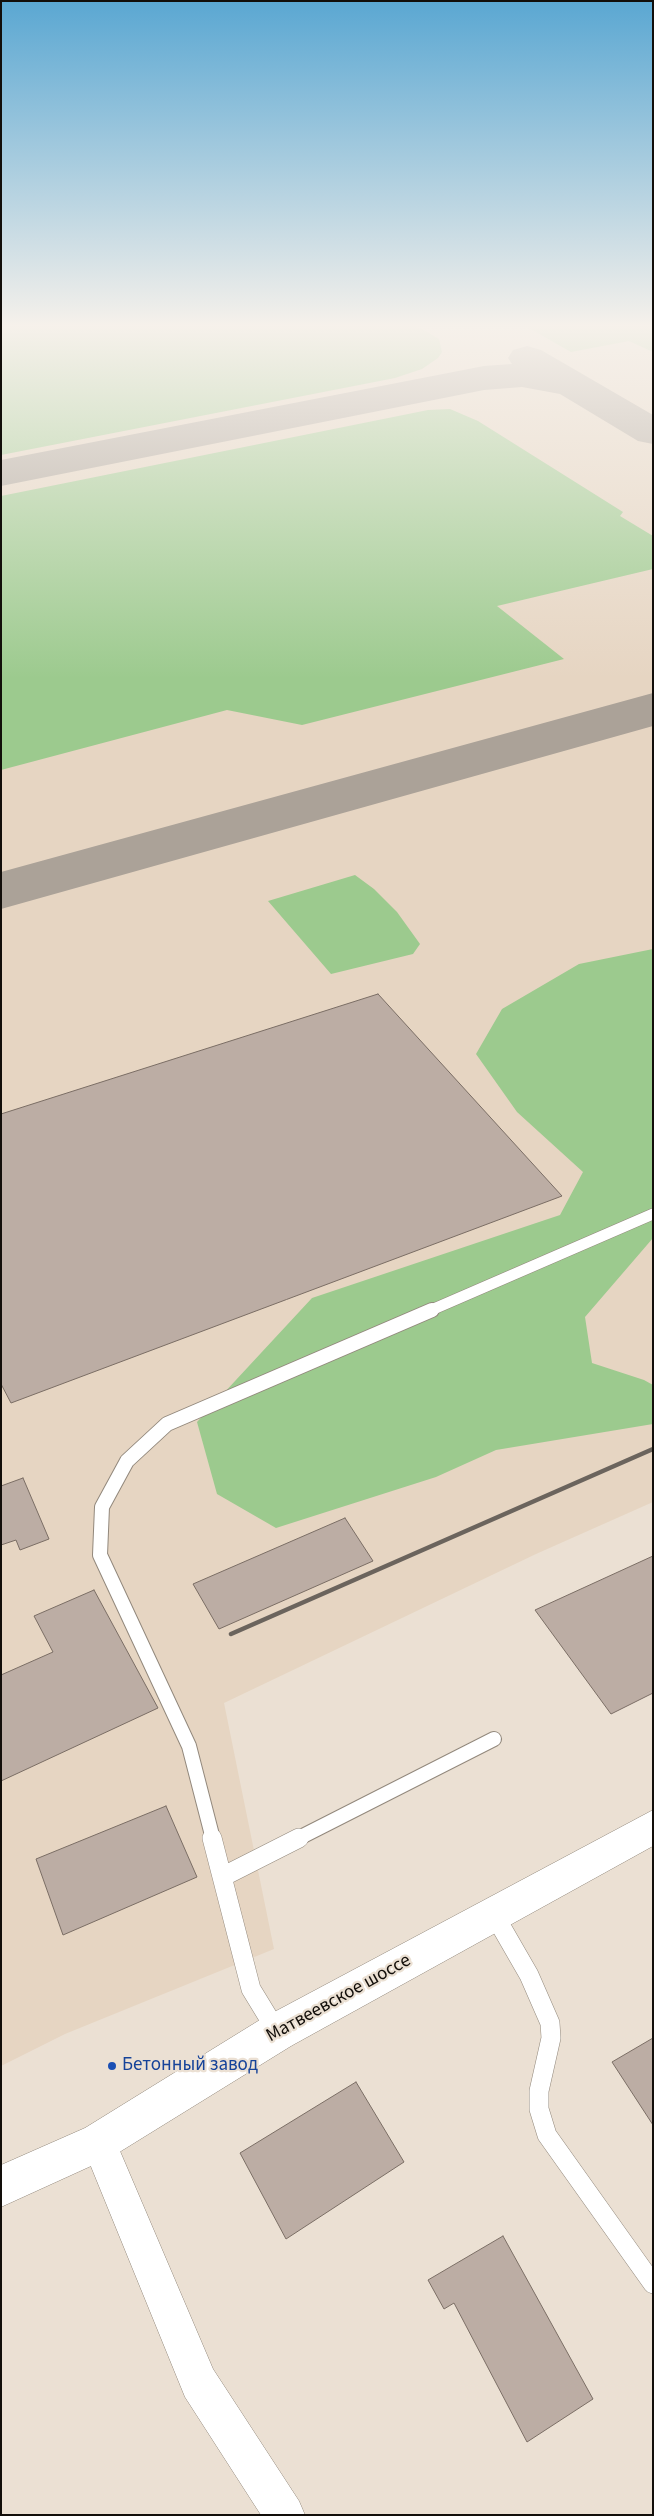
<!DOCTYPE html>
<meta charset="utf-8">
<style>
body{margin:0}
#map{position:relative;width:654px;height:2516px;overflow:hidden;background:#ebe0d3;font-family:"Source Sans 3",sans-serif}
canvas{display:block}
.frame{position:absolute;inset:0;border:2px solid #120e0a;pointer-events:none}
</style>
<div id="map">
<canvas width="654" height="2516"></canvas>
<div class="frame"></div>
</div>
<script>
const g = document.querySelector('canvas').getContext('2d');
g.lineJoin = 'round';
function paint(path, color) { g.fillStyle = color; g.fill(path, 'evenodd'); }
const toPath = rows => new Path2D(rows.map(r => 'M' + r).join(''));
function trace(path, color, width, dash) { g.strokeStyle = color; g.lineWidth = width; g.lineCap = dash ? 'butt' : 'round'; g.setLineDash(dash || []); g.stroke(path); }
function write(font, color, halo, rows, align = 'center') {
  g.font = font + ' "Source Sans 3",sans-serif'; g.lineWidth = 4.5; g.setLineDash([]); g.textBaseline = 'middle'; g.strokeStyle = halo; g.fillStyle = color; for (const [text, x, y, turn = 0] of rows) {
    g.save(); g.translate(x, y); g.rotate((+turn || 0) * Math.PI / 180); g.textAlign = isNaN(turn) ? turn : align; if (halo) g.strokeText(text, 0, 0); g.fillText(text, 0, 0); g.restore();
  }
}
const built = toPath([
 [1,327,653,327,653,1502,536,1554,224,1703,274,1949,65,2034,1,2066]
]);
const green = toPath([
 [1,327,419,327,439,339,442,352,438,358,422,369,395,378,1,455],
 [527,327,653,327,653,352,629,341,571,352],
 [450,409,478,421,623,512,620,516,653,536,653,569,497,606,564,659,302,725,227,710,1,770,1,496,428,410],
 [355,875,374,889,397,912,420,944,413,954,331,974,268,901],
 [653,949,653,1238,585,1317,592,1363,644,1380,653,1385,653,1424,496,1450,436,1477,276,1528,217,1494,197,1422,312,1298,560,1215,583,1172,517,1112,476,1054,502,1009,579,964]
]);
const taxiway = toPath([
 [527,346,541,350,653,415,653,444,638,441,560,394,522,387,484,390,1,486,1,460,484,366,512,364,508,358,513,350,527,346],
 [653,693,653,726,1,909,1,872,653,693]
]);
const building = toPath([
 [378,994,562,1196,11,1403,1,1384,1,1114,378,994],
 [23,1478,49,1539,20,1550,16,1540,1,1545,1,1486,23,1478],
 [345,1518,373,1561,219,1629,193,1584,345,1518],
 [653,1556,653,1693,611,1714,535,1610,653,1556],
 [94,1590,158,1708,1,1781,1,1675,53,1652,34,1616,94,1590],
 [166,1806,197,1877,63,1935,36,1859,166,1806],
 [653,2038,653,2125,612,2062,653,2038],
 [356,2082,404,2162,286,2239,240,2153,356,2082],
 [503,2236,593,2399,527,2442,454,2303,444,2309,428,2280,503,2236]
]);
const serviceFar2 = toPath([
 [429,1311,653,1214]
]);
const serviceFar1 = toPath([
 [213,1839,189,1746,100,1555,102,1507,127,1461,167,1424,432,1310],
 [297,1839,494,1739]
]);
const service = toPath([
 [212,1838,251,1989,276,2030],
 [222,1877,299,1838],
 [495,1916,529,1975,550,2023,551,2038,539,2091,539,2109,547,2135,653,2284]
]);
const minor = toPath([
 [99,2124,111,2130,213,2369,299,2501,305,2515,261,2515,185,2397,81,2142,87,2130,99,2124]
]);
const secondary = toPath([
 [653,1810,653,1846,291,2046,113,2156,1,2207,1,2165,85,2128,263,2018,653,1810]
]);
const rail = toPath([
 [231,1634,653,1449]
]);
const markers = [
 [112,2066,5,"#1a4fb4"]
];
const nearStreetnames = [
 ["Матвеевское шоссе",339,1999,-29]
];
const nearTransitnames = [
 ["Бетонный завод",122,2066]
];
paint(built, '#e6d5c2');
paint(green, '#9cca8e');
paint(taxiway, '#aba298');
paint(building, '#bcada4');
trace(building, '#7b6e65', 1);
trace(serviceFar2, '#92887c', 12);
trace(serviceFar1, '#92887c', 16);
trace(service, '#92887c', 20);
trace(minor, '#92887c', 1);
trace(secondary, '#92887c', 1);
trace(serviceFar2, '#fff', 11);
trace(serviceFar1, '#fff', 14);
trace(service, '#fff', 19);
paint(minor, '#fff');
paint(secondary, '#fff');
trace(rail, '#6b645d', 4.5);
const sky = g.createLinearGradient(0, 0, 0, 679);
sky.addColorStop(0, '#5aa7d2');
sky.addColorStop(0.48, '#f6f1eb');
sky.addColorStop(1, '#f6f1eb00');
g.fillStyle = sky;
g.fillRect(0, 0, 654, 679);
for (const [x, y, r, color] of markers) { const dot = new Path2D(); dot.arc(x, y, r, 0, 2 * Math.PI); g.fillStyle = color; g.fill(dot); trace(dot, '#ebe0d3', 2); }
write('19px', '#120e0a', '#ebe0d3', nearStreetnames);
write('19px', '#164399', '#ebe0d3', nearTransitnames, 'left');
</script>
